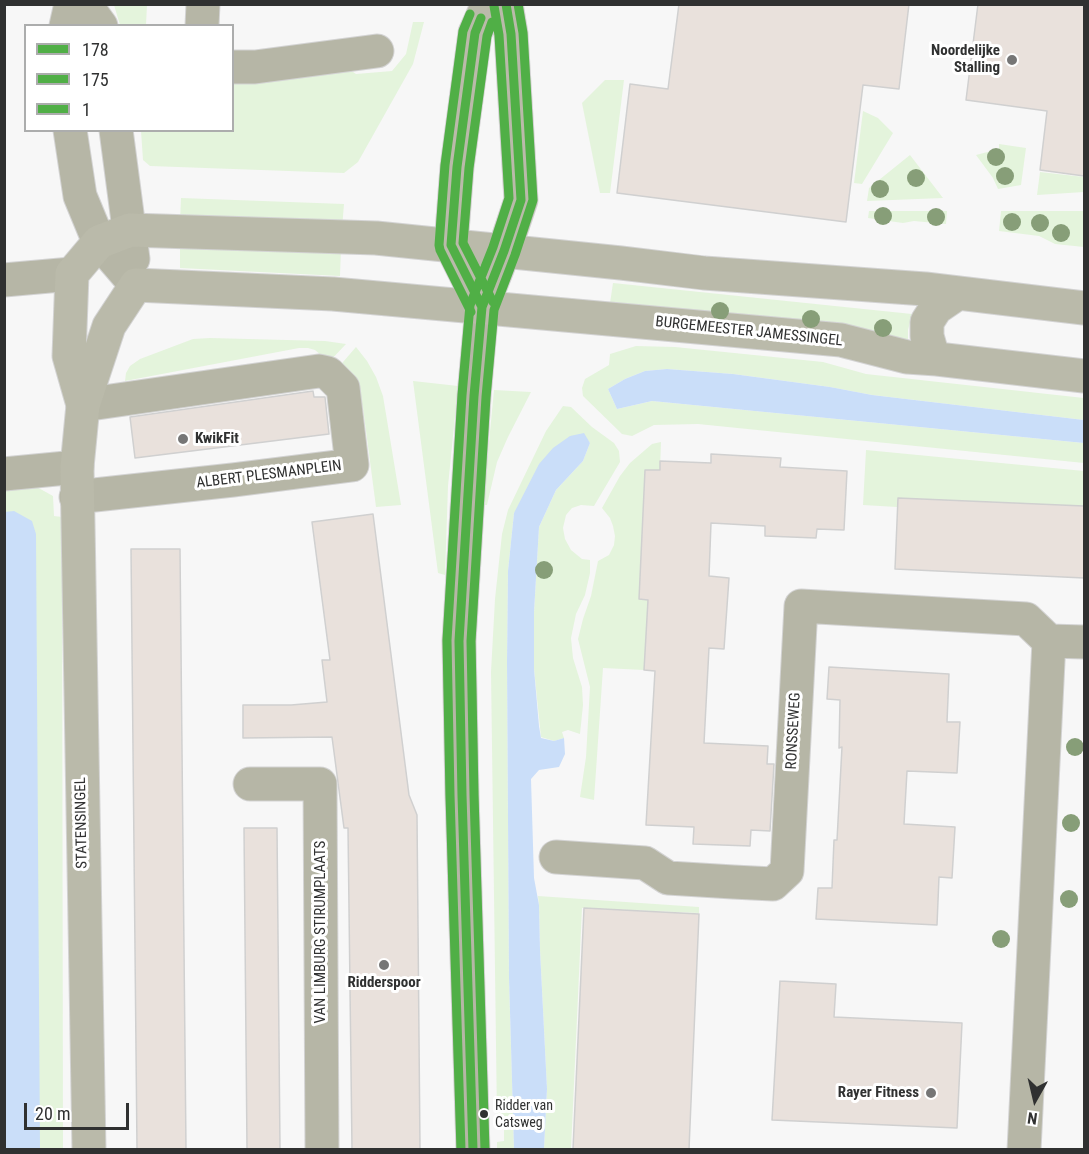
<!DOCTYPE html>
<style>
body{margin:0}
#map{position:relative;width:1089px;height:1154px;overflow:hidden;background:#f7f7f7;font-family:"Roboto Condensed",sans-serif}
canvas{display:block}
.frame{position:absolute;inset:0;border:6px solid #303131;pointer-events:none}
.legend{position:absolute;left:24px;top:24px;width:210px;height:108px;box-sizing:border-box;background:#fff;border:2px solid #acadad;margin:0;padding:8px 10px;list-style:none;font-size:18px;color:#303131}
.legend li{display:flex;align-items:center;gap:12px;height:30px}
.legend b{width:30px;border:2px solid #acadad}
.north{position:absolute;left:1005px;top:1070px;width:60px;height:60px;-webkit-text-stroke:4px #fff;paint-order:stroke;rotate:188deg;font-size:16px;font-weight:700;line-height:24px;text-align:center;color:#303131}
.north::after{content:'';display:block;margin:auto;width:21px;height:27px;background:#303131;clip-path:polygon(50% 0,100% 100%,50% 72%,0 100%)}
.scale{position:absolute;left:24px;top:1103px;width:105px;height:27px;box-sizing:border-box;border:3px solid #303131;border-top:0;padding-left:8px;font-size:18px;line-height:21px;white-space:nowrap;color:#303131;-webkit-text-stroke:4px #fff;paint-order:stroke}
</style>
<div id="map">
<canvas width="1089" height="1154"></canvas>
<div class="frame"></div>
<ul class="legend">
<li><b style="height:8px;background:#50af46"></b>178</li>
<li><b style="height:8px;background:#50af46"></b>175</li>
<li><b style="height:8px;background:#50af46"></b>1</li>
</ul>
<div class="north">N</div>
<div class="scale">20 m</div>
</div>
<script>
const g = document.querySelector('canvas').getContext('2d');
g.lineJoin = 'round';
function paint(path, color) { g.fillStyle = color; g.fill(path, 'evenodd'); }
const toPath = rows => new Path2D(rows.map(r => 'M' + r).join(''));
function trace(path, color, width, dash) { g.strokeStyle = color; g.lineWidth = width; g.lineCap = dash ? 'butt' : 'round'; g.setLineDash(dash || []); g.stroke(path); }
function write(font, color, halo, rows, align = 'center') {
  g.font = font + ' "Roboto Condensed",sans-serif'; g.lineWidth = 6; g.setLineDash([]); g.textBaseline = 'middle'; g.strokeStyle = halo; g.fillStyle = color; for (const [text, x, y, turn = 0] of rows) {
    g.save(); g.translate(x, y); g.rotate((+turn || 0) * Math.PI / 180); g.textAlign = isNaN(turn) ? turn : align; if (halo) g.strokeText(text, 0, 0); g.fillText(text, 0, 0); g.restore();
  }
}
const green = toPath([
 [114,5,147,5,146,25,120,25],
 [413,22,424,22,413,64,358,162,344,173,150,166,143,160,141,131,232,130,233,76,341,64,356,74,392,71,406,54],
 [605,80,624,80,610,193,600,193,582,103],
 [863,111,878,118,893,133,862,184,854,183],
 [999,144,1026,148,1021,185,998,189,993,178,976,155,999,149],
 [910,155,943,198,867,201,869,188],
 [1040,172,1084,177,1084,192,1037,195],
 [181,198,344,204,342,229,180,222],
 [869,211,947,211,946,224,914,221,903,223,868,218],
 [1001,211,1084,211,1084,247,1055,244,1039,236,999,231],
 [180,242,341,248,340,276,180,268],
 [613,283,912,314,908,330,908,351,609,310],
 [210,338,325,341,346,344,329,362,315,350,308,348,299,348,125,381,126,373,130,366,140,359,193,339],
 [636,346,675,347,823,362,866,374,1084,398,1084,420,872,395,830,387,733,374,667,369,645,371,625,379,608,389,617,409,652,401,1084,443,1084,463,698,424,654,425,632,436,622,434,583,396,582,388,585,379,609,365,610,354],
 [356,347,367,361,376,377,383,396,401,505,376,507,363,408,358,391,337,369],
 [413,381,458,386,448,486,445,575,438,573],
 [494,390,531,392,508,437,497,462,487,505,483,505],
 [563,406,571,407,592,427,614,443,619,451,620,462,594,506,581,505,572,508,566,515,563,528,565,539,571,550,582,559,590,560,590,573,585,595,576,614,571,638,573,658,582,687,583,705,580,734,568,730,562,732,564,738,554,741,541,737,534,669,534,612,539,527,556,490,583,461,590,443,585,437,514,513,508,571,507,662,509,978,514,1149,497,1149,497,1142,504,1141,504,1119,497,1119,491,672,495,599,502,534,508,510,546,431],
 [661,442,660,470,645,470,639,599,648,600,644,670,603,668,594,800,580,797,586,757,590,687,578,639,583,619,591,596,598,561,609,555,614,545,615,536,613,526,610,518,602,508,620,476,630,463,652,444],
 [866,450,1084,471,1084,506,899,498,897,507,863,505],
 [35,486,53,496,54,516,62,517,63,1149,5,1149,4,487],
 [538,896,699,907,699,913,582,908,571,1149,544,1149,547,1089,540,950,539,905]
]);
const water = toPath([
 [667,369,733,374,830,387,872,395,1084,420,1084,443,652,401,617,409,608,389,625,379,645,371],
 [584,433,590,443,583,461,556,490,539,527,534,612,534,669,539,726,541,738,554,741,564,738,565,754,559,767,539,770,531,779,534,878,539,905,540,950,547,1089,544,1149,514,1149,509,978,507,662,508,571,514,513,539,464,553,448,570,436],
 [14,511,32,521,36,534,40,1150,4,1149,4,512]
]);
const building = toPath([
 [679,4,909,4,899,89,863,85,846,222,617,193,630,84,668,89,679,4],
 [978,4,1084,4,1084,176,1040,170,1047,111,966,100,978,4],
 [313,391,314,397,325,397,329,434,135,458,130,417,313,391],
 [711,454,781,458,780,467,847,471,844,530,817,529,816,538,765,536,765,526,711,523,709,576,729,578,724,649,709,648,704,743,768,746,767,764,774,764,770,831,751,830,750,846,693,844,694,827,646,825,655,671,644,670,648,600,639,599,645,470,660,470,660,461,711,463,711,454],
 [898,498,1084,506,1084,578,895,569,898,498],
 [373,514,409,795,417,815,420,1149,352,1149,348,828,344,828,332,737,243,738,243,705,291,705,327,702,322,660,330,660,312,522,373,514],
 [131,549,180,549,186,1149,137,1149,131,549],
 [829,667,949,674,947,722,960,722,957,773,907,771,904,824,955,827,952,878,939,877,937,925,816,919,818,888,832,888,834,840,837,840,842,747,839,748,840,700,827,699,829,667],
 [244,828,277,828,280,1149,247,1149,244,828],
 [584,908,699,914,689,1149,573,1149,584,908],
 [780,981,836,984,834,1017,962,1023,957,1128,772,1120,780,981]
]);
const minor = toPath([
 [85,4,101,26],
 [66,26,71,4],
 [202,26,203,4],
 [232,67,255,67,377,51],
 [70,130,80,196,99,242,136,285],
 [116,130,133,259],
 [4,280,72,274],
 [4,474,77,467],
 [76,497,233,480,352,465,343,388,328,373,319,371,83,405],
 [250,784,320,784,322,1150],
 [556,857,645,863,668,878,733,882,773,884,787,871,801,606,1026,619,1049,641,1084,642],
 [473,1150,462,795,459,641,474,396,482,307],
 [1024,1150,1049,641]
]);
const major = toPath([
 [451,245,457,167,475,33,488,4],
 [451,245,482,307],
 [482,307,504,251,521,200,511,34,506,4],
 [937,359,931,350,927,336,927,322,936,308,958,293],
 [83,405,69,356,72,274,99,242,130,230,376,238,621,263,704,273,925,289,1084,308],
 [89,1150,77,467,83,405,109,326,136,285,333,294,841,340,907,357,937,359,1084,376]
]);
const bus1 = toPath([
 [481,18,475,33,457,167,451,245,482,307],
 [473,1150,462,795,459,641,474,396,482,307,504,251,521,200,511,34,506,4]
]);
const bus2 = toPath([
 [470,14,463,31,445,165,439,245,440,250,471,312],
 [485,1150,474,795,471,641,486,397,494,310,515,255,533,200,523,33,518,4]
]);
const bus3 = toPath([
 [492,22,487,36,469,168,463,243,493,302],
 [461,1150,450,795,447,640,462,395,470,305,493,247,509,198,499,35,494,6]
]);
const trees = [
 [996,157],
 [1005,176],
 [916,178],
 [880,189],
 [883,216],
 [936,217],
 [1012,222],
 [1040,223],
 [1061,233],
 [720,311],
 [811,319],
 [883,328],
 [544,570],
 [1075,747],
 [1071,823],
 [1069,899],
 [1001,939]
];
const markers = [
 [1012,60,6,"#767676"],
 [183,439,6,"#767676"],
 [384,965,6,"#767676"],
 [931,1093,6,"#767676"],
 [484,1114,5,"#303131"]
];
const busNames = [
 ["Ridder van",495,1106],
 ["Catsweg",495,1123]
];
const poiNames = [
 ["Noordelijke",1000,51],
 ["Stalling",1000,68],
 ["KwikFit",195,439,"left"],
 ["Ridderspoor",384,983,"center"],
 ["Rayer Fitness",919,1093]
];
const streetNames = [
 ["BURGEMEESTER JAMESSINGEL",749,332,6],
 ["ALBERT PLESMANPLEIN",269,475,-7],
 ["RONSSEWEG",794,731,-87],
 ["STATENSINGEL",82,823,-91],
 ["VAN LIMBURG STIRUMPLAATS",321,932,-90]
];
paint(green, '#e4f4dc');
paint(water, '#cadef9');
paint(building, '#e9e1dc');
trace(building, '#d0d0d0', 1.5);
trace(minor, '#d3d3d3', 35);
trace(major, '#d3d3d3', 35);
trace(minor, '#b6b6a6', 33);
trace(major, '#babaaa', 33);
trace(bus1, '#50af46', 9);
trace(bus2, '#50af46', 9);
trace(bus3, '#50af46', 9);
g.fillStyle = '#879e78';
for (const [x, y] of trees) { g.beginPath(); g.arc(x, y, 9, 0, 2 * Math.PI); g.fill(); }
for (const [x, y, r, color] of markers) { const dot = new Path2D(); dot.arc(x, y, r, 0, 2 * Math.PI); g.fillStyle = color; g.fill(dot); trace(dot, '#fff', 2); }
write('14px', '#303131', '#fff', busNames, 'left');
write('bold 15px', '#303131', '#fff', poiNames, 'right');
write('15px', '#303131', '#fff', streetNames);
</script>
